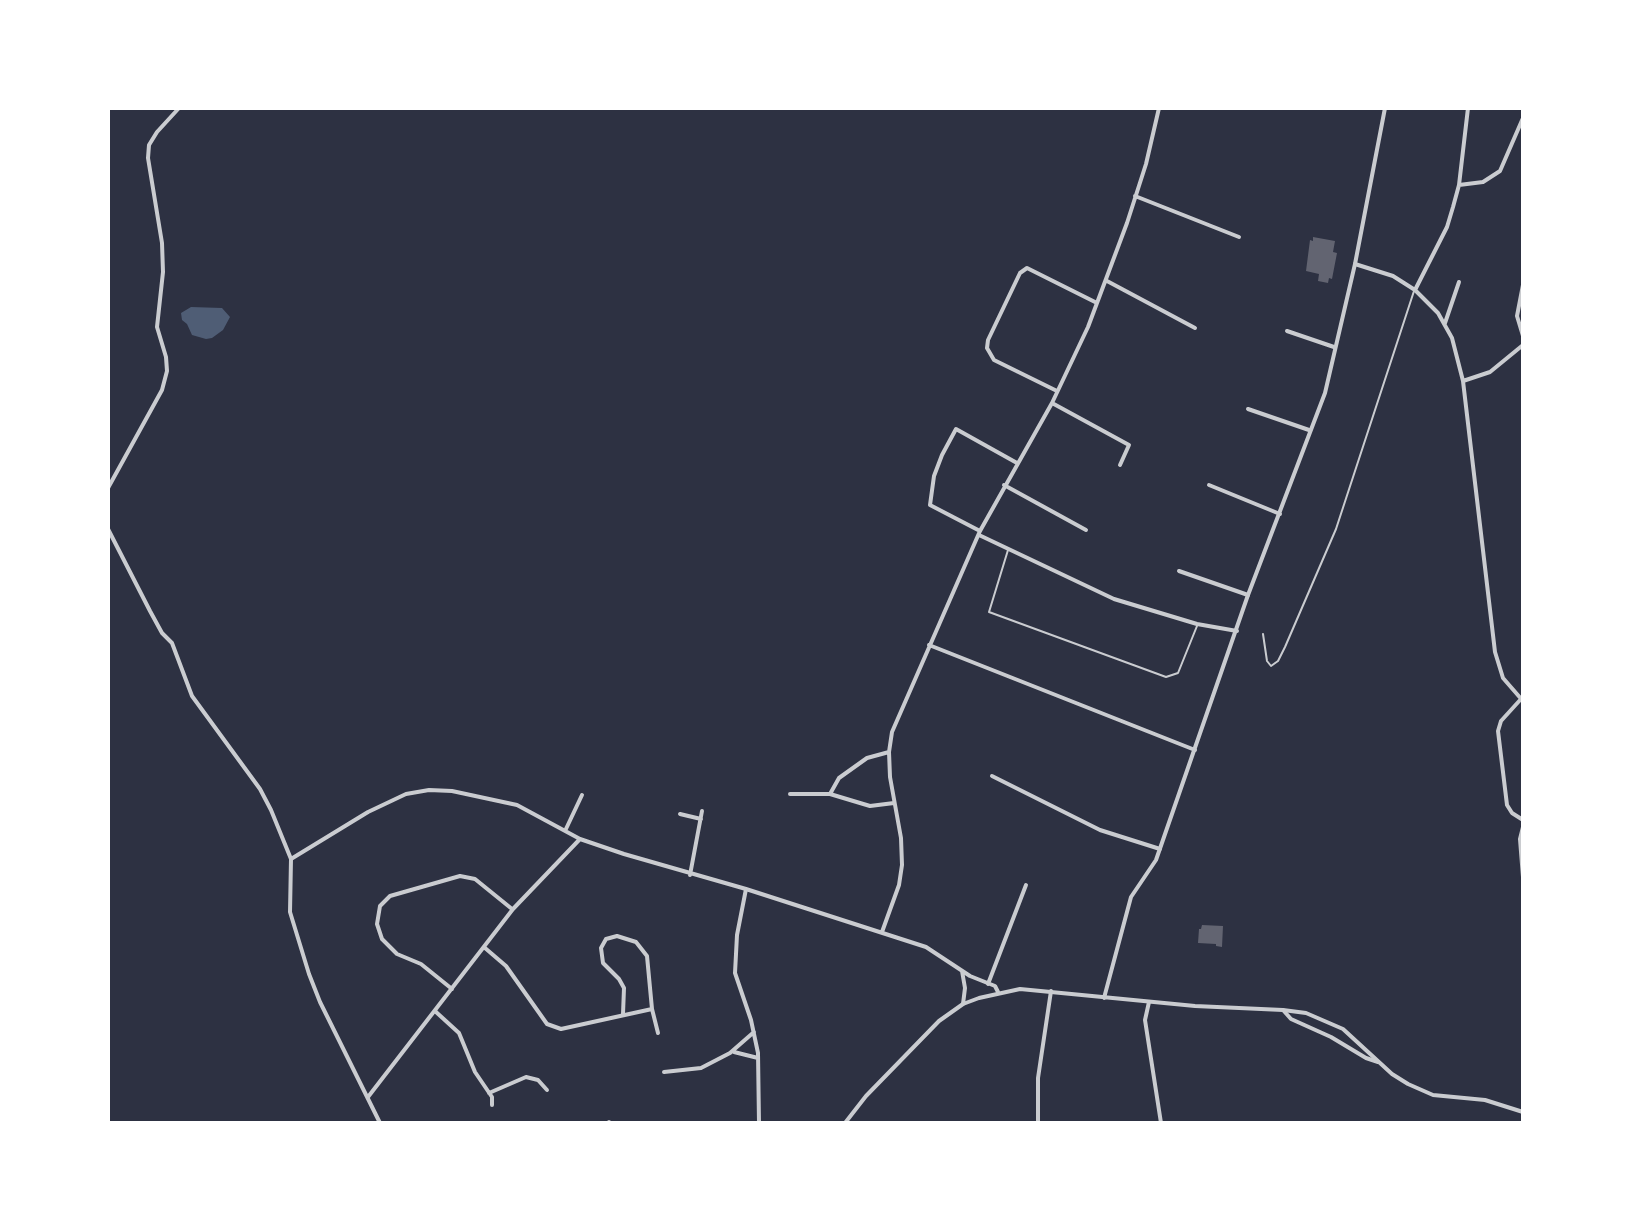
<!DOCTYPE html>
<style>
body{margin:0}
#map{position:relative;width:1631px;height:1231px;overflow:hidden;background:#2d3142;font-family:Ubuntu,sans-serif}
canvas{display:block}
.frame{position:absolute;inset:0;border:110px solid #fff;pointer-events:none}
</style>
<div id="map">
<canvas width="1631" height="1231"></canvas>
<div class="frame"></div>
</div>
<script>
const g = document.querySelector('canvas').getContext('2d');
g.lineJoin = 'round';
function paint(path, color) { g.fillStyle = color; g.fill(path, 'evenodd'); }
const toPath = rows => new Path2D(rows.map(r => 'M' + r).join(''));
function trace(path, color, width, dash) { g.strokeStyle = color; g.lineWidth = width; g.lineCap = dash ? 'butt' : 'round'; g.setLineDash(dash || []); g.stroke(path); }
const water = toPath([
 [191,307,222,308,230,317,223,330,212,338,206,339,192,335,187,324,182,320,181,313]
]);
const building = toPath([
 [1313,237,1335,241,1333,252,1337,253,1332,279,1329,278,1328,283,1318,281,1319,274,1306,271,1310,240,1313,241],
 [1202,925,1223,926,1222,947,1216,946,1216,944,1198,943,1199,929,1201,929]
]);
const service = toPath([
 [1008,550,989,612,1166,677,1178,673,1197,626],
 [1263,634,1267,661,1271,666,1278,661,1285,647,1336,529,1414,291]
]);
const minor = toPath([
 [1459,185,1483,182,1500,171,1523,118],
 [1135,196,1239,237],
 [1355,264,1393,276,1415,290,1438,313,1452,338,1463,381,1495,652,1503,678,1523,701],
 [1107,281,1195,328],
 [1523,285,1517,316,1523,336],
 [1415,290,1447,227,1453,207,1459,185,1468,108],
 [1445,323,1459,282],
 [1287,331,1334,347],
 [1463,381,1490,372,1523,345],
 [1057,391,994,360,987,348,988,340,1020,273,1027,268,1097,303],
 [1052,403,1129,445,1120,465],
 [1248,409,1309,430],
 [1004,485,1086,530],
 [1209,485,1280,514],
 [980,531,930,505,934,476,942,455,956,429,1017,463],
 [979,535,1114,599,1197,624,1237,631],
 [1179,571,1248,595],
 [929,645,1195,750],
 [1521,699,1501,721,1498,731,1507,805,1512,813,1523,820],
 [889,752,867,758,839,778,830,794,870,806,894,803],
 [992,776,1100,830,1160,849],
 [790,794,830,794],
 [680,814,701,819],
 [1523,827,1520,839,1523,877],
 [565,831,582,795],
 [291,859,368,812,406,794,429,790,452,791,517,805,580,839,624,854,746,889,926,947,970,976,995,986,998,992],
 [690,875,702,811],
 [746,889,737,935,735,973,751,1020,758,1053,759,1123],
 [882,932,899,885,902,865,901,838,890,777,889,752,892,732,980,531,1052,403,1088,327,1127,223,1146,164,1159,108],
 [485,948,506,966,547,1024,561,1029,652,1009,647,956,636,942,617,936,606,939,601,948,603,963,619,979,624,988,623,1014],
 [962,971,965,988,963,1004],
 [988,984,1026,885],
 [452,989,421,964,397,954,382,939,377,924,380,906,390,896,460,876,475,879,512,909],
 [1149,1002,1145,1020,1161,1123],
 [652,1009,658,1033],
 [1283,1010,1291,1019,1331,1037,1366,1058,1378,1062],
 [436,1012,459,1033,475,1072,492,1097,492,1105],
 [734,1052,758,1058],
 [664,1072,701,1068,730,1053,754,1032],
 [489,1093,526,1077,538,1080,547,1090],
 [368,1097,513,909,580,839],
 [609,1122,609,1123],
 [1038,1123,1038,1078,1051,991]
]);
const tertiary = toPath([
 [108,488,162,390,167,371,166,357,157,327,163,272,162,243,148,158,149,145,157,132,179,108],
 [108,529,150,611,162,633,172,643,192,696,260,789,271,810,291,859,290,912,309,974,320,1002,380,1123],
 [1104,998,1131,897,1156,860,1248,595,1325,393,1355,264,1385,108],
 [845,1123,866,1096,939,1021,963,1004,979,998,1020,989,1195,1006,1283,1010,1306,1013,1343,1029,1392,1074,1408,1084,1433,1095,1485,1100,1523,1112]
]);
paint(water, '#4f5d75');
paint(building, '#626471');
trace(service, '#caccd0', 2);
trace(minor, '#caccd0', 4);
trace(tertiary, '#caccd0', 4);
</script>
